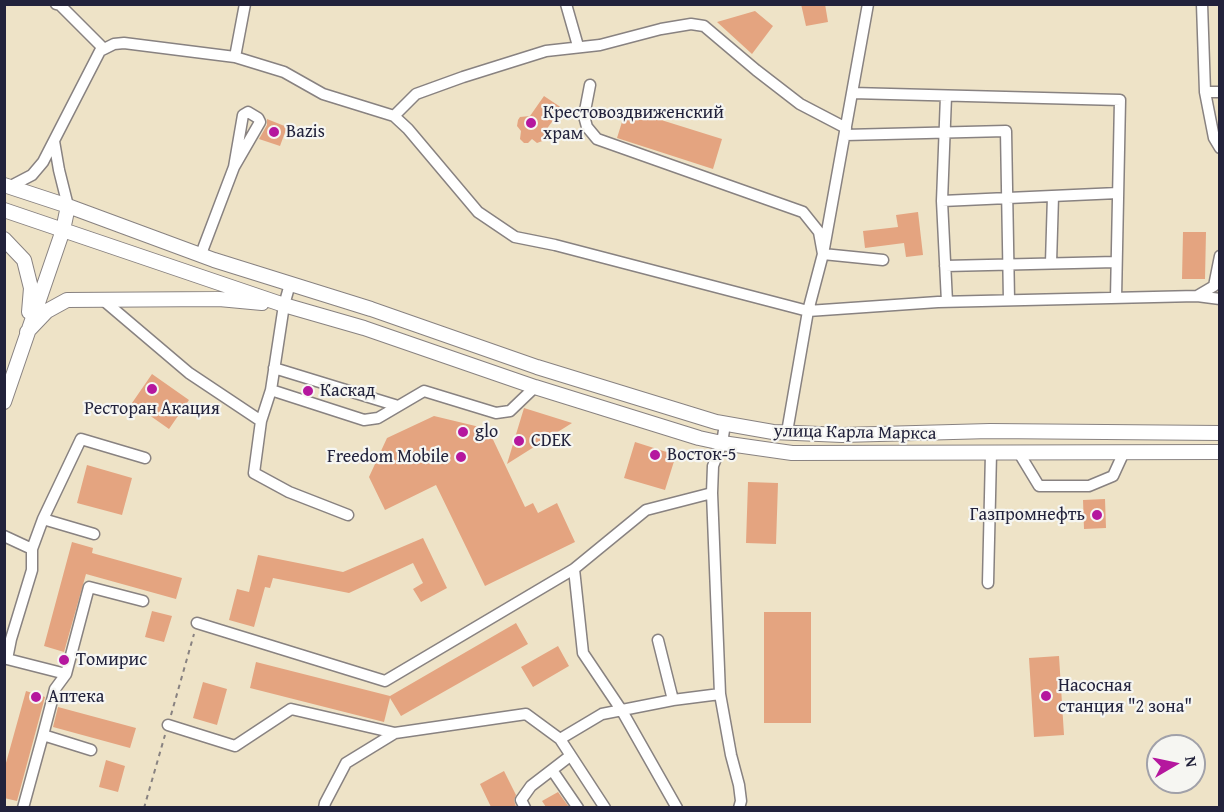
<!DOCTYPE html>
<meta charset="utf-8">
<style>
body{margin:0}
#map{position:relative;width:1224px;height:812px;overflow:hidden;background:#eee3c7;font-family:"Gentium Book Plus",serif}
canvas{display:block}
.frame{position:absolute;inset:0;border:6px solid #22223b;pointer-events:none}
.north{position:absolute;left:1146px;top:734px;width:60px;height:60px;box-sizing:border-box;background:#f6f6f2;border:2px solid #a1a1a9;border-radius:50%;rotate:81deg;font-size:16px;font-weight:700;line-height:24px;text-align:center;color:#22223b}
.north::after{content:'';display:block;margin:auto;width:21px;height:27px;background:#b5179e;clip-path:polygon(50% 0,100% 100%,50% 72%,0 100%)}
</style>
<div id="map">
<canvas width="1224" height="812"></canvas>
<div class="frame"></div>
<div class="north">N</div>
</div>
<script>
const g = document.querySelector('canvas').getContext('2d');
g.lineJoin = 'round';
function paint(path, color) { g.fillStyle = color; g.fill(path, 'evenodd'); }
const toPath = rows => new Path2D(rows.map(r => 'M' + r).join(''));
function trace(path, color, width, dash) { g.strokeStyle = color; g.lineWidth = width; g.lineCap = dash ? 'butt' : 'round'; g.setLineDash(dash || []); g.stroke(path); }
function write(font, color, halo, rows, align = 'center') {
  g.font = font + ' "Gentium Book Plus",serif'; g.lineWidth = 4.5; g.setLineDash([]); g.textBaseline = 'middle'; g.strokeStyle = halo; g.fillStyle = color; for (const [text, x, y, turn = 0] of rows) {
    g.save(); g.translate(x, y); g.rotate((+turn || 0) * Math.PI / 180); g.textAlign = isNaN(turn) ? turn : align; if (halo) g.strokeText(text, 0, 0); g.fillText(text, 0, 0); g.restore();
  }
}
const building = toPath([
 [801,4,825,4,828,22,806,26],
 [755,11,773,26,752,54,717,22],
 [544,96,562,108,546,130,547,136,545,140,537,143,532,139,528,143,524,143,520,139,521,131,517,126,518,120,520,117,530,116],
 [626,109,722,139,713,169,617,138],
 [267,119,287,127,280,146,259,139,267,125],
 [918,212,923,255,906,257,904,243,865,248,863,231,898,227,896,215],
 [1183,232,1206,232,1205,279,1182,279],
 [152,374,189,400,169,429,132,403],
 [524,408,572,423,507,464],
 [434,416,488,429,525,507,533,503,538,513,557,503,575,542,485,586,436,485,385,510,369,477,387,438],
 [635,442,676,455,665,490,624,478],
 [87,465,132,478,122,515,77,503],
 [748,482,778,483,776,544,746,543],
 [1105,499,1106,528,1084,529,1083,500],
 [423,538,447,588,421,602,413,589,423,583,413,563,349,593,273,578,270,588,265,587,254,627,229,620,237,589,249,592,258,555,343,572],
 [72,542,93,548,92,553,182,578,176,599,86,574,64,652,44,646],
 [152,611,172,616,164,642,145,637],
 [764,612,811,612,811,723,764,723],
 [516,623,528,644,401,716,390,698,384,722,250,688,256,662,390,696],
 [558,646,569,666,533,687,521,667],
 [1059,656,1064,735,1034,737,1029,658],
 [203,682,227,689,217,725,193,718],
 [26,691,45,697,17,801,4,798,4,770],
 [58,707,136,728,130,748,53,727],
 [106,760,125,766,118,792,99,787],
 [504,771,516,795,514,800,516,807,491,807,480,784],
 [558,792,569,807,546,807,542,801]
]);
const path = toPath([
 [171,715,194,634],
 [144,808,165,735]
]);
const minor = toPath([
 [56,4,60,5,104,49],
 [566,4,578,46],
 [1202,4,1205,92,1214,138,1220,148],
 [235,57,284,72,323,94,394,116,408,129,478,212,515,237,555,245,808,311,938,302,1197,296,1220,299],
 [590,85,584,116,587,127,597,139,803,212,819,232,823,254,883,260],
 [1205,92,1220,92],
 [852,93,1120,100,1116,298],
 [394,116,416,94,463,77,546,51,600,45,661,29,691,24,704,26,756,70,800,104,846,128],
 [845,135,1006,131,1009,300],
 [54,141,59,170,68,206],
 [9,187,32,175,43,162,100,51,114,44,124,43,235,57,245,4],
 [942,201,946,96],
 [201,254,234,167,260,122,258,118,248,112,243,115,234,167],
 [1051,263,1053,196],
 [945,266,1116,262],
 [290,284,284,305,271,390,261,421,254,473,289,492,348,515],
 [1197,296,1214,286,1220,256],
 [103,300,189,373,261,421],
 [947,302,942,201,1118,193],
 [274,368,398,406],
 [271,390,364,420,378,418,424,391,496,413,510,411,535,387],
 [725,424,722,443,713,466,712,493,720,694,731,755,739,785,741,801,739,808],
 [787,432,808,311,823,254,868,4],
 [1019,453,1039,486,1089,486,1113,476,1124,452],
 [43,519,94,534],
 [4,536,32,549,32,570,11,639,7,659,66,674,89,587,143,601],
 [32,549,43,519,81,439,145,458],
 [574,569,583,653,622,711,677,808],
 [988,583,991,453],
 [197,623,385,681,574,569,646,510,712,493],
 [658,640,673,700],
 [168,725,235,746,291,709,395,733,526,714,560,739,602,714,673,700,720,694],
 [43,735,55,689,66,674],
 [560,739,605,808],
 [552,770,578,808],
 [23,808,43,735,91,750],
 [324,808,325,803,346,763,395,733],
 [525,808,521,800,531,786,570,756]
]);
const major = toPath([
 [4,185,68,206,214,260,371,309,537,367,716,422,773,432,842,435,990,431,1220,433],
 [4,210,284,305,364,328,535,387,699,438,722,443,792,453,1220,452],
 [4,239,24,260,31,288,29,312],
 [27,332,47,311,67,300,219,299,262,303],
 [4,402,63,230,68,206]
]);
const markers = [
 [531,123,6,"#b5179e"],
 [274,132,6,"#b5179e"],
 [152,389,6,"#b5179e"],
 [308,391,6,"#b5179e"],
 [463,432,6,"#b5179e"],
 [519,441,6,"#b5179e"],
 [655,455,6,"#b5179e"],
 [461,457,6,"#b5179e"],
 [1097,515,6,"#b5179e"],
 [64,660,6,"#b5179e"],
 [1046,696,6,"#b5179e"],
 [36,697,6,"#b5179e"]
];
const poiNames = [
 ["Крестовоздвиженский",543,113],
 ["храм",543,134],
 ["Bazis",286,132],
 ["Каскад",320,391],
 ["Ресторан Акация",152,409,"center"],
 ["glo",475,432],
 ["CDEK",531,441],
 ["Восток-5",667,455],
 ["Freedom Mobile",449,457,"right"],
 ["Газпромнефть",1085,515,"right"],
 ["Томирис",76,660],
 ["Насосная",1058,686],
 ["станция \"2 зона\"",1058,707],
 ["Аптека",48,697]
];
const streetNames = [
 ["улица Карла Маркса",855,433,1]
];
paint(building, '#e4a480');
trace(minor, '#888281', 13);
trace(major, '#888281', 16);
trace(path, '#888281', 2, [4.5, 4.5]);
trace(minor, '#fff', 10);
trace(major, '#fff', 14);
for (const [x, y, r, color] of markers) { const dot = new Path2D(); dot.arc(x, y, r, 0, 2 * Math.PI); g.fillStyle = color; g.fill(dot); trace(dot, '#f6f6f2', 2); }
write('18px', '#22223b', '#f6f6f2', poiNames, 'left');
write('18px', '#22223b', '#f6f6f2', streetNames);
</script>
